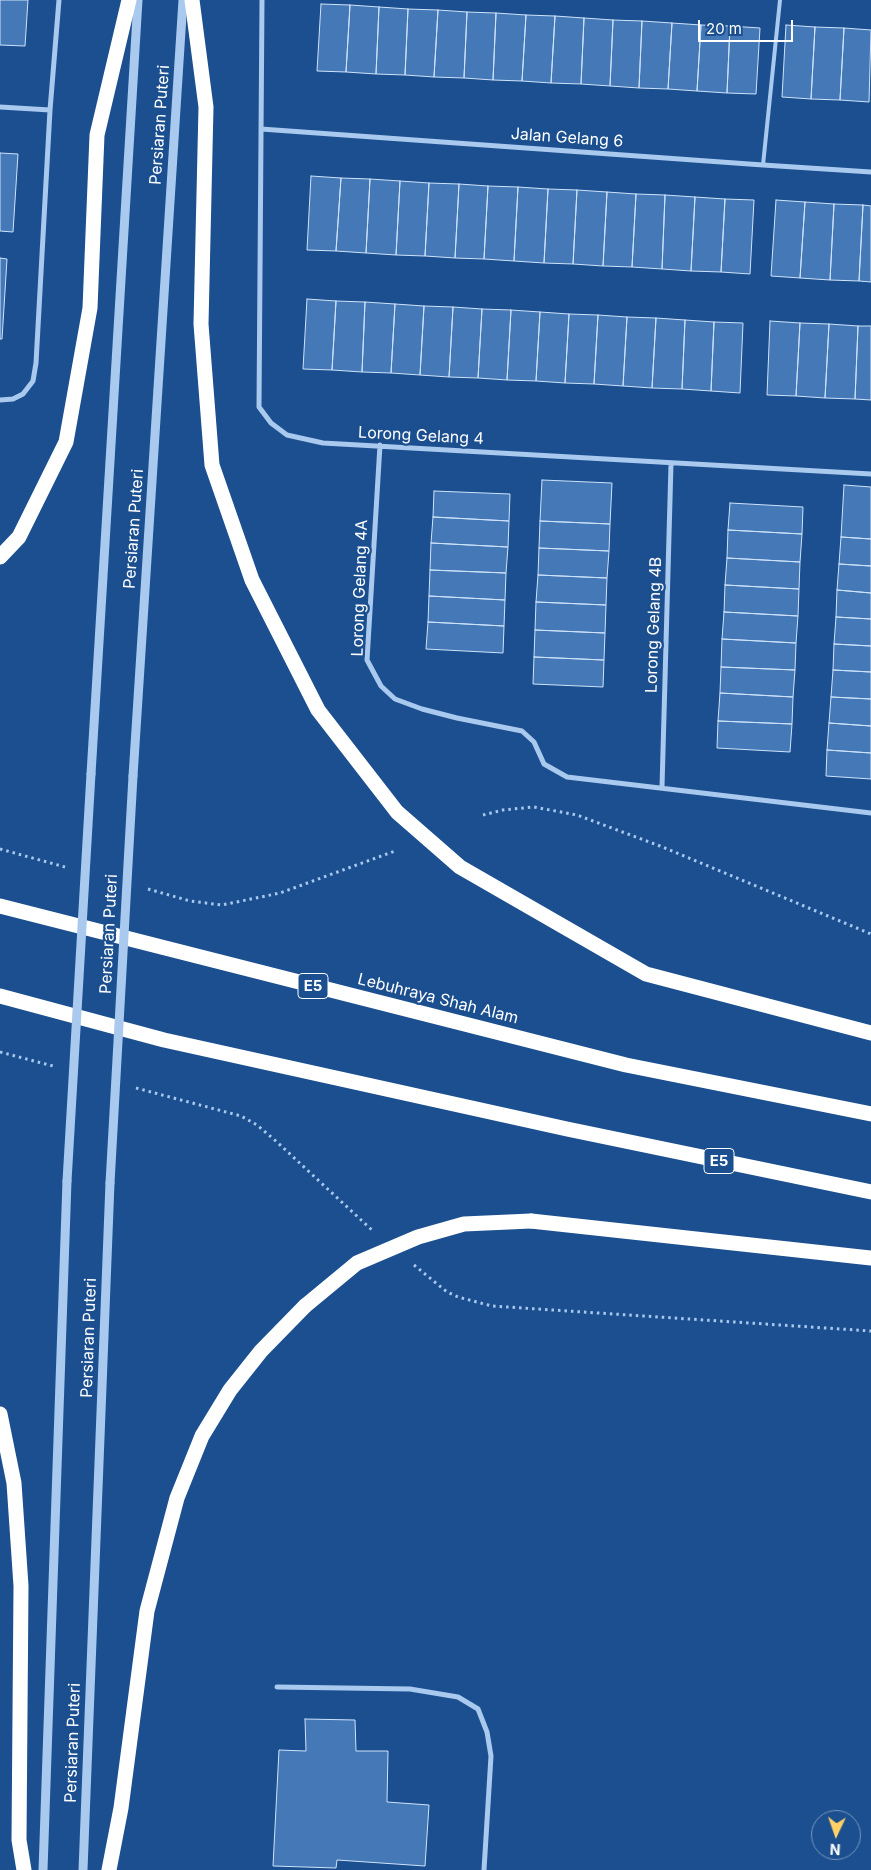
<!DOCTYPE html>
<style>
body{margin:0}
#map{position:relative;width:871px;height:1870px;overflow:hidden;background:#1b4f8f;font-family:Inter,sans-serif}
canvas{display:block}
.north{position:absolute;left:811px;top:1810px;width:50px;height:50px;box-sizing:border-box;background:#1b4f8f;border:1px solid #7695bc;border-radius:50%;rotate:183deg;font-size:14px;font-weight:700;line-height:20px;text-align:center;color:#fff}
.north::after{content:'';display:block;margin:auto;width:18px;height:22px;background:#ffd166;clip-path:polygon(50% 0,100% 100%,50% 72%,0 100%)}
.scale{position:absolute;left:698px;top:20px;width:95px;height:22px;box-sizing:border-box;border:2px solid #fff;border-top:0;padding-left:6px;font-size:15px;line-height:18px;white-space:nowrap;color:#fff;-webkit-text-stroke:4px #1b4f8f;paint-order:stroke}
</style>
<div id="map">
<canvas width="871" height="1870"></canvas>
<div class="north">N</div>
<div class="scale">20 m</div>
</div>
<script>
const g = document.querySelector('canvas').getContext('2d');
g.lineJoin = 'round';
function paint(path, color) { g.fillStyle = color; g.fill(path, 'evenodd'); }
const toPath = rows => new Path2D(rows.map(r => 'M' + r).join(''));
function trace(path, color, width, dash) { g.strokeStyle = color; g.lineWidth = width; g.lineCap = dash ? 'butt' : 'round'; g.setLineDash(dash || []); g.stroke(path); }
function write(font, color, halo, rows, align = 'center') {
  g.font = font + ' Inter,sans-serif'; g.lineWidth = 4.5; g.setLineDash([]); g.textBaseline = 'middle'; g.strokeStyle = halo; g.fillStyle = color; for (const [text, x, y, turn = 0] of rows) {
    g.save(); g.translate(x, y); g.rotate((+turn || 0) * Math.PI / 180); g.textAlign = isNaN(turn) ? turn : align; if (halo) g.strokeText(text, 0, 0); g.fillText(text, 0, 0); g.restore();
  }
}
const building = toPath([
 [0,0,28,0,25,46,0,45,0,0],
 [321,4,350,5,346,72,317,71,321,4],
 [350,5,379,7,376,74,346,72,350,5],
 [379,7,408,9,405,75,376,74,379,7],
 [408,9,438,10,434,77,405,75,408,9],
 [438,10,467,12,464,78,434,77,438,10],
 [467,12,496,13,493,80,464,78,467,12],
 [496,13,526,15,522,81,493,80,496,13],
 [526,15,555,16,551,83,522,81,526,15],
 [555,16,584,18,581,84,551,83,555,16],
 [584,18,613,20,610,86,581,84,584,18],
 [613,20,642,21,639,88,610,86,613,20],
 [642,21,672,23,668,89,639,88,642,21],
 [672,23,701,25,697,91,668,89,672,23],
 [701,25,730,26,727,93,697,91,701,25],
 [786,25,815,27,811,99,782,97,786,25],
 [730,26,760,28,756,94,727,93,730,26],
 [815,27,844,28,840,100,811,99,815,27],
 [844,28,871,30,869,102,840,100,844,28],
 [0,153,18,154,13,232,0,231,0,153],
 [311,176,341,178,336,251,307,250,311,176],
 [341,178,370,179,366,253,336,251,341,178],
 [370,179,400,181,396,255,366,253,370,179],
 [400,181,429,183,425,256,396,255,400,181],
 [429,183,459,184,455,258,425,256,429,183],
 [459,184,488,186,484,259,455,258,459,184],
 [488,186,518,187,514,261,484,259,488,186],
 [518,187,548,189,544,263,514,261,518,187],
 [548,189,577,190,573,264,544,263,548,189],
 [577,190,607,192,603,266,573,264,577,190],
 [607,192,636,194,632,267,603,266,607,192],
 [636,194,665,195,662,269,632,267,636,194],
 [665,195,695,197,691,271,662,269,665,195],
 [695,197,725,199,721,272,691,271,695,197],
 [725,199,754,200,750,274,721,272,725,199],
 [776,200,805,202,800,278,771,276,776,200],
 [805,202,834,204,830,280,800,278,805,202],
 [834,204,863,205,859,281,830,280,834,204],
 [863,205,871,206,871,282,859,281,863,205],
 [0,258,7,259,2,339,0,339,0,258],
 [307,299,336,301,332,370,303,369,307,299],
 [336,301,365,302,362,372,332,370,336,301],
 [365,302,395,304,391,373,362,372,365,302],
 [395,304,424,306,420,375,391,373,395,304],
 [424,306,453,307,449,377,420,375,424,306],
 [453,307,482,309,478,378,449,377,453,307],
 [482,309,511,310,507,380,478,378,482,309],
 [511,310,540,312,536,381,507,380,511,310],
 [540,312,569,314,565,383,536,381,540,312],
 [569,314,598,315,594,384,565,383,569,314],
 [598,315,627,317,623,386,594,384,598,315],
 [627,317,656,318,652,388,623,386,627,317],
 [656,318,685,320,682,389,652,388,656,318],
 [685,320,714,322,711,391,682,389,685,320],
 [770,321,800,323,796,396,767,395,770,321],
 [714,322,743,323,740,393,711,391,714,322],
 [800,323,829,324,825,398,796,396,800,323],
 [829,324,858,326,855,399,825,398,829,324],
 [858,326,871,326,871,400,855,399,858,326],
 [542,480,612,483,610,524,540,521,542,480],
 [844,485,871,487,871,539,841,537,844,485],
 [434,491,510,494,509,521,433,517,434,491],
 [730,503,803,507,802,534,728,530,730,503],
 [433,517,509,521,508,547,431,543,433,517],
 [540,521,610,524,609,551,539,548,540,521],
 [728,530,802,534,800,562,727,558,728,530],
 [841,537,871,539,871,566,839,564,841,537],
 [431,543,508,547,506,573,430,570,431,543],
 [539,548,609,551,607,578,538,575,539,548],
 [727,558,800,562,799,589,725,585,727,558],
 [839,564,871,566,871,593,837,590,839,564],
 [430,570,506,573,505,600,429,596,430,570],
 [538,575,607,578,606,605,536,602,538,575],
 [725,585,799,589,798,616,724,612,725,585],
 [837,590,871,593,871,619,836,617,837,590],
 [429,596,505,600,504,626,428,622,429,596],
 [536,602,606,605,605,633,535,630,536,602],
 [724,612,798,616,796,643,722,639,724,612],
 [836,617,871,619,871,646,834,644,836,617],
 [428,622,504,626,503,653,426,649,428,622],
 [535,630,605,633,604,660,534,657,535,630],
 [722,639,796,643,795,670,721,667,722,639],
 [834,644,871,646,871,672,833,670,834,644],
 [534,657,604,660,603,687,533,684,534,657],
 [721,667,795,670,793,697,720,693,721,667],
 [833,670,871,672,871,699,831,697,833,670],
 [720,693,793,697,792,724,718,721,720,693],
 [831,697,871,699,871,726,829,723,831,697],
 [718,721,792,724,790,752,717,748,718,721],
 [829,723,871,726,871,753,827,750,829,723],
 [827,750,871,753,871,779,826,776,827,750],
 [305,1719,355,1720,356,1751,388,1751,387,1802,429,1805,425,1866,337,1860,336,1868,273,1866,279,1750,306,1751,305,1719]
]);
const path = toPath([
 [483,815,503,810,534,807,577,815,660,846,871,934],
 [0,849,65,867],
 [148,889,190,901,222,905,280,893,395,851],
 [0,1052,53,1066],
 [136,1088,241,1116,257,1125,277,1142,373,1231],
 [414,1265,447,1292,458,1297,492,1306,871,1331]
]);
const service = toPath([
 [763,165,780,0]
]);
const minor = toPath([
 [262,0,259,407,271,423,287,435,323,443,871,474],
 [0,107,50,110,59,0],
 [261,129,763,165,871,172],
 [0,400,13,399,23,394,33,381,36,363,50,110],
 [380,445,367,660,381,686,395,699,422,709,457,718,522,731,534,742,544,764,567,777,871,813],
 [662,787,671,464],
 [277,1687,410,1689,458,1697,478,1709,487,1732,491,1756,484,1870]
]);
const tertiary = toPath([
 [91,774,138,0],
 [133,776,183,0],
 [43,1870,67,1181],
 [83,1870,110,1183]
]);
const motorway = toPath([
 [192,0,206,107,201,324,212,465,252,580,318,710,397,812,460,867,646,974,871,1033],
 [0,557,19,537,66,442,90,308,97,135,129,0],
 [0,906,626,1065,871,1114],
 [0,996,164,1040,567,1129,871,1192],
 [531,1221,871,1258],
 [0,1414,14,1483,21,1586,19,1840,24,1870],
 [109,1870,121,1808,147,1611,177,1498,202,1436,230,1390,261,1351,305,1306]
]);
const tertiaryBridge = toPath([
 [67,1181,91,774],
 [110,1183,133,776]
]);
const motorwayBridge = toPath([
 [305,1306,357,1263,418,1237,464,1224,531,1221]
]);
const shields = [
 [313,986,30],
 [719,1161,30]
];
const shieldNames = [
 ["E5",313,986],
 ["E5",719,1161]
];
const streetNames = [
 ["Persiaran Puteri",160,125,-86],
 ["Jalan Gelang 6",567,138,4],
 ["Lorong Gelang 4",421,436,3],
 ["Persiaran Puteri",134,529,-86],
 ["Lorong Gelang 4A",360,588,-88],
 ["Lorong Gelang 4B",654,625,-88],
 ["Persiaran Puteri",109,934,-87],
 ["Lebuhraya Shah Alam",438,999,14],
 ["Persiaran Puteri",89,1338,-88],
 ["Persiaran Puteri",73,1743,-88]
];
paint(building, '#4478b7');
trace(building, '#cfe3fa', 1);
trace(path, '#a9c9ee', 3, [2.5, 4]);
trace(service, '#a9c9ee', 4);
trace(minor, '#a9c9ee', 5);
trace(tertiary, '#a9c9ee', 9);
trace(motorway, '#fff', 15);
trace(tertiaryBridge, '#a9c9ee', 9);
trace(motorwayBridge, '#fff', 15);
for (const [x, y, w] of shields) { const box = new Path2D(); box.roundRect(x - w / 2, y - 12.5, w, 25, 4); g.fillStyle = '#1b4f8f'; g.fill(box); trace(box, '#fff', 1); }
write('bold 15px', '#fff', null, shieldNames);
write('16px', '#fff', '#1b4f8f', streetNames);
</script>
